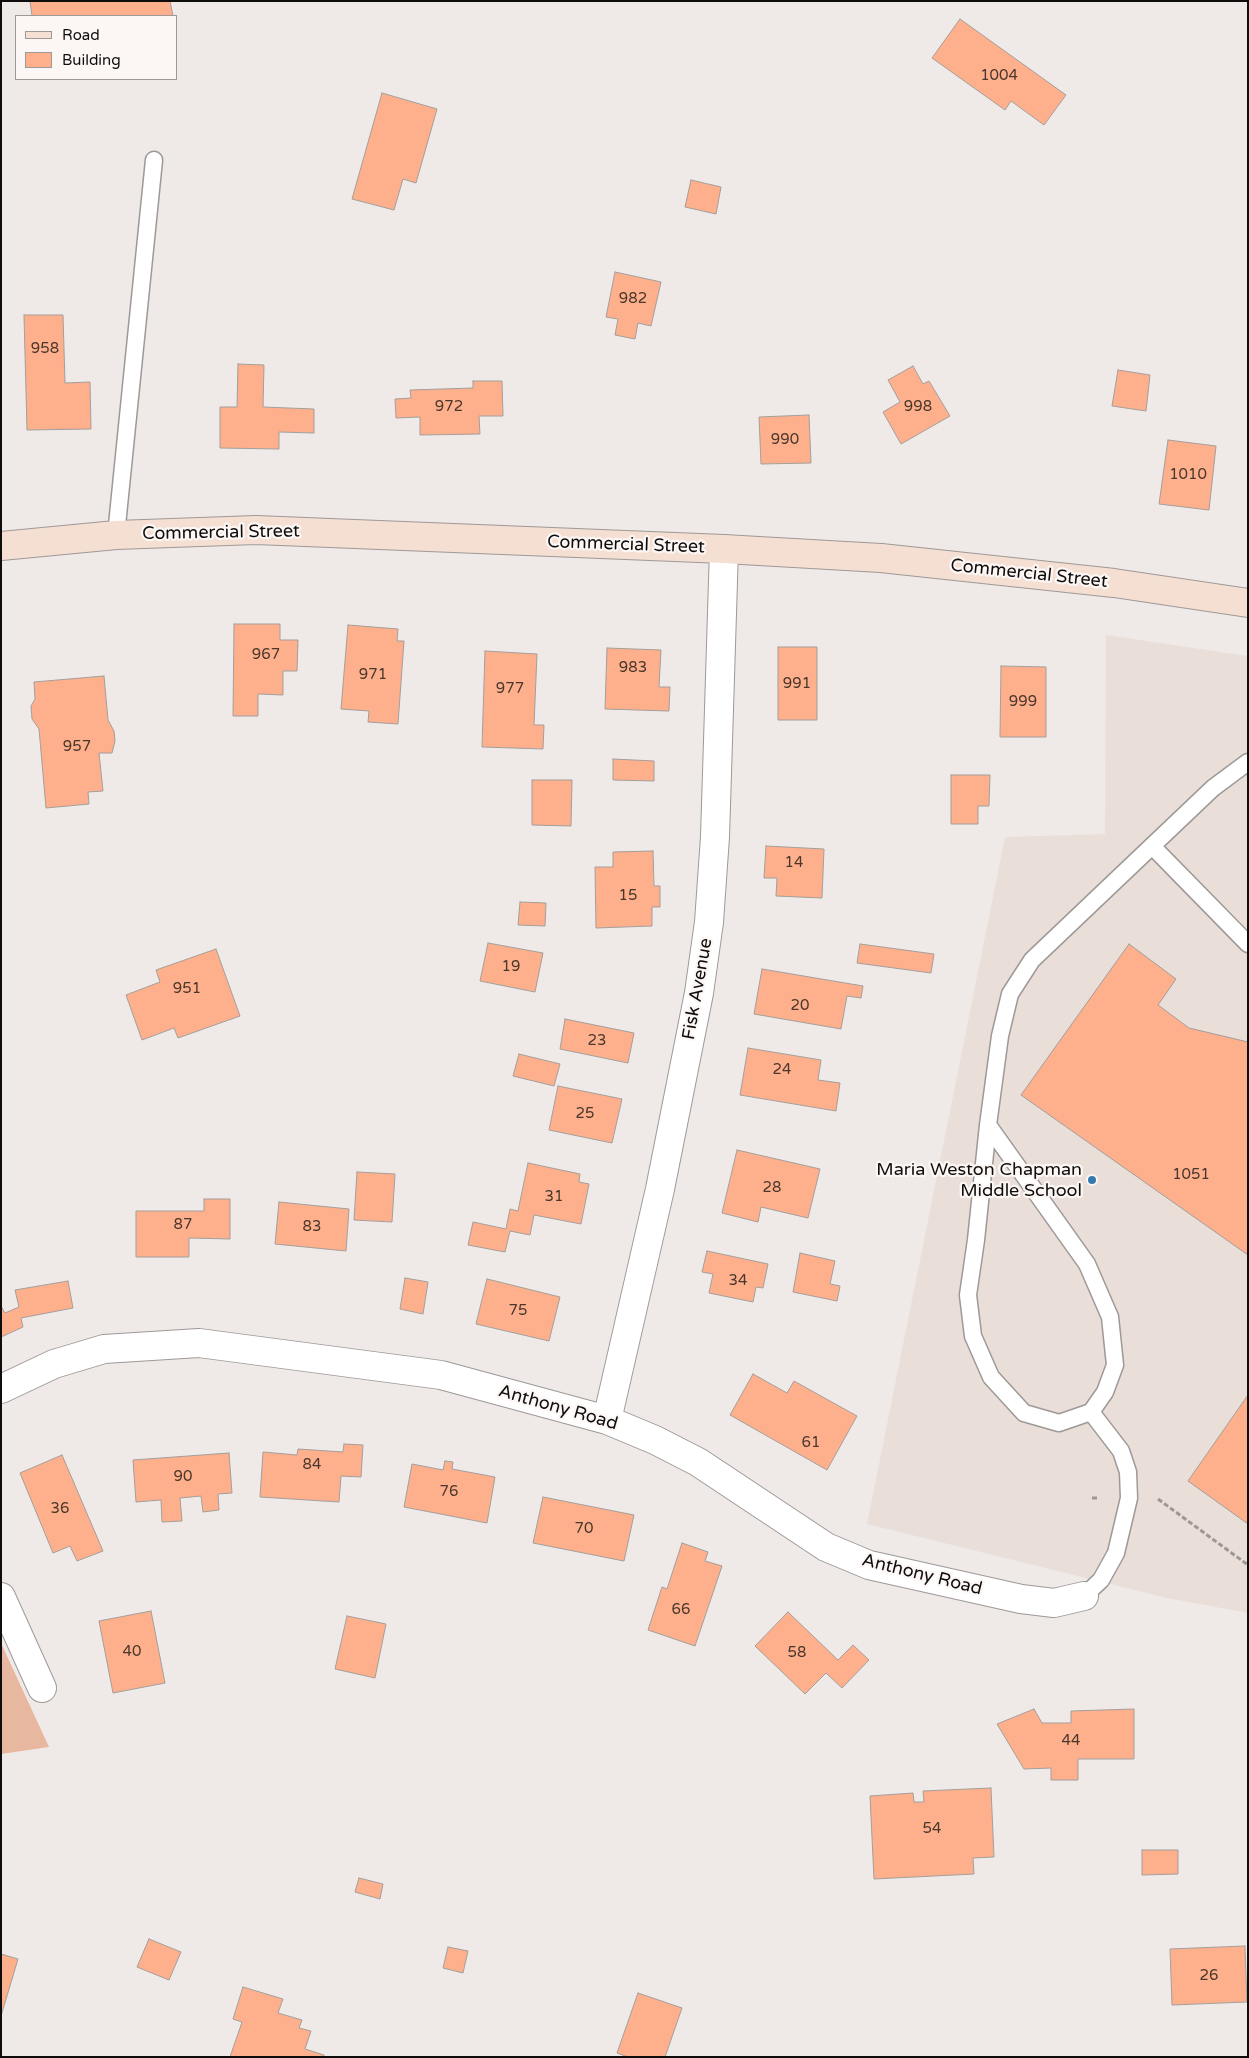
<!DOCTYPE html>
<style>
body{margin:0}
#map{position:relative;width:1249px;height:2058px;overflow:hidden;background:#efeae8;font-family:"Varela Round",sans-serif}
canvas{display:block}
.frame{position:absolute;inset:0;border:2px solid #0f0d0c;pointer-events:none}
.legend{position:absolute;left:15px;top:15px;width:162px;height:65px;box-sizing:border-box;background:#fcf7f5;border:1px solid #9d9998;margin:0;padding:6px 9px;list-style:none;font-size:15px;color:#0f0d0c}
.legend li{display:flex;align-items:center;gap:10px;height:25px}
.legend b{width:25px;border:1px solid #9d9998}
</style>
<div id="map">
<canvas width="1249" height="2058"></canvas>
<div class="frame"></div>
<ul class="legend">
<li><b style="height:6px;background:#f5ded2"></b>Road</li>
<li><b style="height:14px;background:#fdb08b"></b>Building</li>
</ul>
</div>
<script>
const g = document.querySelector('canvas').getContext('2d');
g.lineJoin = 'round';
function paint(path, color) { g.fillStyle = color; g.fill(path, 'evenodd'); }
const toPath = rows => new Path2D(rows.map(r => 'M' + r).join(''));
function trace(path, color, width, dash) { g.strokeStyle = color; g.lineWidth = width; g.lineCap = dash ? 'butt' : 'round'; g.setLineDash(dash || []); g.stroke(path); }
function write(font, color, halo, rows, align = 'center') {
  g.font = font + ' "Varela Round",sans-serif'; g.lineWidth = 4.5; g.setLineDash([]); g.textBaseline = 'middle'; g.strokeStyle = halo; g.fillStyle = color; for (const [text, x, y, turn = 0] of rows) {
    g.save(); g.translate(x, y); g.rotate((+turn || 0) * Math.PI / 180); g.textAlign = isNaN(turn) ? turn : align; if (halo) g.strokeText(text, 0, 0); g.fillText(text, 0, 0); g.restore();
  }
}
const built = toPath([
 [1106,635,1248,656,1248,1613,1167,1598,867,1524,1005,837,1105,834]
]);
const green = toPath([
 [1,1643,49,1747,1,1754]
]);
const building = toPath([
 [30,1,170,1,173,16,32,16,30,1],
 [960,19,1066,95,1044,125,1011,101,1005,110,932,58,960,19],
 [382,93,437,109,416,183,403,179,394,210,352,199,382,93],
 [691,180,721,187,716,214,685,207,691,180],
 [615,272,661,282,651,326,638,323,635,339,615,335,618,319,606,317,615,272],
 [24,315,63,315,65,383,90,382,91,429,27,430,24,315],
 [238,364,264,365,263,407,314,409,314,433,279,432,279,449,220,448,220,407,237,407,238,364],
 [913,366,923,384,929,381,950,416,901,444,883,412,900,402,888,380,913,366],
 [1118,370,1150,375,1146,411,1112,406,1118,370],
 [473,381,502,381,503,416,479,416,480,434,420,435,420,417,396,418,395,399,411,398,410,390,473,388,473,381],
 [809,415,811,463,761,464,759,417,809,415],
 [1168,440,1216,446,1209,510,1159,504,1168,440],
 [234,624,280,624,280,640,298,640,297,671,283,671,283,695,258,694,258,716,233,716,234,624],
 [348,625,398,629,397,641,404,641,398,724,368,722,369,711,341,709,348,625],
 [778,647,817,647,817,720,778,720,778,647],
 [607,648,661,650,659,687,670,687,669,711,605,709,607,648],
 [485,651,537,654,534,725,544,725,543,749,482,747,485,651],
 [1001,666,1046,667,1046,737,1000,737,1001,666],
 [104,676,108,720,114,731,115,741,112,753,99,753,103,791,88,792,89,804,46,808,39,729,32,719,31,706,35,699,34,682,104,676],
 [613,759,654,761,654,781,613,780,613,759],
 [951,775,990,775,989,806,978,806,978,824,951,824,951,775],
 [532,780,572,780,571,826,532,825,532,780],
 [766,846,824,849,822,898,776,896,777,878,764,878,766,846],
 [653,851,654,886,660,886,660,907,652,907,652,926,596,928,595,867,613,867,613,852,653,851],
 [520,902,546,903,545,926,518,925,520,902],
 [488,943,543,953,535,992,480,981,488,943],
 [860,944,934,954,931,973,857,963,860,944],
 [1129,944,1176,979,1158,1005,1189,1028,1248,1042,1248,1255,1021,1095,1129,944],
 [216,949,240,1016,178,1038,174,1028,142,1040,126,995,160,982,156,970,216,949],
 [762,969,863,986,861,998,847,996,841,1029,754,1014,762,969],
 [565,1019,634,1033,628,1063,560,1049,565,1019],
 [748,1048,821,1060,818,1080,840,1083,836,1111,740,1095,748,1048],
 [519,1054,560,1064,554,1086,513,1076,519,1054],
 [558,1086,622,1099,612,1143,549,1130,558,1086],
 [737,1150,820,1169,808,1218,761,1207,758,1222,722,1213,737,1150],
 [528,1163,580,1174,579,1182,589,1184,581,1224,534,1215,530,1235,510,1231,505,1252,468,1245,473,1222,506,1229,510,1209,518,1211,528,1163],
 [357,1172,395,1174,392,1222,354,1220,357,1172],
 [204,1199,230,1199,230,1239,189,1238,189,1257,136,1257,136,1211,204,1211,204,1199],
 [279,1202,349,1209,346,1251,275,1244,279,1202],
 [707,1251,768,1264,763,1288,756,1287,753,1302,709,1293,713,1274,702,1272,707,1251],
 [800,1253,835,1261,830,1284,840,1286,837,1301,793,1292,800,1253],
 [405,1278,428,1282,423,1314,400,1309,405,1278],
 [487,1279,560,1297,549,1341,476,1324,487,1279],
 [68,1281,73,1308,21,1318,23,1327,1,1337,1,1306,5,1313,19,1307,15,1290,68,1281],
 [753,1374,787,1393,794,1381,857,1416,827,1470,730,1415,753,1374],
 [1248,1395,1248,1524,1188,1481,1248,1395],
 [344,1444,363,1445,361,1477,341,1476,339,1502,260,1497,263,1452,297,1455,298,1449,343,1452,344,1444],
 [229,1453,232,1493,218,1494,219,1510,203,1512,201,1496,180,1498,182,1521,162,1522,161,1500,136,1502,133,1460,229,1453],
 [62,1455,103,1551,77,1561,70,1546,53,1553,20,1473,62,1455],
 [445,1461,453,1462,452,1469,495,1477,487,1523,404,1507,412,1464,443,1470,445,1461],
 [543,1497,634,1515,624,1561,533,1543,543,1497],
 [682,1543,708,1552,705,1561,722,1566,695,1646,648,1630,662,1587,667,1589,682,1543],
 [151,1611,165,1683,113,1693,99,1621,151,1611],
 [788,1612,838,1660,853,1645,869,1660,842,1688,826,1673,805,1694,755,1646,788,1612],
 [347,1616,386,1624,375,1678,335,1669,347,1616],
 [1034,1709,1042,1723,1071,1723,1071,1711,1134,1709,1134,1759,1078,1759,1078,1780,1051,1780,1051,1768,1024,1769,997,1724,1034,1709],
 [991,1788,994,1857,973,1858,974,1874,874,1879,870,1796,913,1793,914,1802,924,1802,923,1791,991,1788],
 [1142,1850,1178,1850,1178,1874,1142,1875,1142,1850],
 [359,1878,383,1884,380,1899,355,1892,359,1878],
 [149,1939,181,1952,169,1980,137,1967,149,1939],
 [1245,1946,1247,2002,1172,2005,1170,1949,1245,1946],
 [448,1947,468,1951,463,1973,443,1968,448,1947],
 [1,1954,18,1959,1,2016,1,1954],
 [243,1987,283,1999,278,2013,302,2020,299,2028,311,2031,305,2049,324,2055,324,2057,230,2057,242,2022,233,2019,243,1987],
 [638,1993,682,2008,665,2057,628,2057,617,2053,638,1993]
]);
const path = toPath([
 [1092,1498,1099,1498],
 [1158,1499,1248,1565]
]);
const lane = toPath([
 [116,535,154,160],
 [1152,846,1248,944],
 [988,1125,1087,1264,1110,1317,1115,1365,1105,1392,1091,1412,1059,1423,1024,1413,991,1377,973,1336,968,1295,976,1240,988,1125,991,1103,1000,1036,1010,994,1032,960,1213,788,1248,762],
 [1084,1596,1101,1580,1116,1553,1129,1498,1128,1472,1121,1451,1091,1412]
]);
const street = toPath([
 [1,1389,54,1364,104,1349,199,1343,441,1375,607,1420,655,1440,698,1462,826,1547,869,1565,1021,1599,1054,1603,1084,1596],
 [607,1420,660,1189,699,993,709,922,715,837,724,549],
 [1,1597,42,1688]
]);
const secondary = toPath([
 [1,546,116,535,256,530,724,549,881,558,1114,583,1248,603]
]);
const markers = [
 [1092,1180,5,"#347aaf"]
];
const numberNames = [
 ["1004",999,76],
 ["982",633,299],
 ["958",45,349],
 ["972",449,407],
 ["998",918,407],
 ["990",785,440],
 ["1010",1188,475],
 ["967",266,655],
 ["983",633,668],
 ["971",373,675],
 ["991",797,684],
 ["977",510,689],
 ["999",1023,702],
 ["957",77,747],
 ["14",794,863],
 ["15",628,896],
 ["19",511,967],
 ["951",187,989],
 ["20",800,1006],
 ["23",597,1041],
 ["24",782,1070],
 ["25",585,1114],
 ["1051",1191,1175],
 ["28",772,1188],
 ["31",554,1197],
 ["87",183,1225],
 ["83",312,1227],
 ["34",738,1281],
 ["75",518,1311],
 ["61",811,1443],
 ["84",312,1465],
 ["90",183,1477],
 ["76",449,1492],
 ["36",60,1509],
 ["70",584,1529],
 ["66",681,1610],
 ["40",132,1652],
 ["58",797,1653],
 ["44",1071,1741],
 ["54",932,1829],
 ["26",1209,1976]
];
const streetNames = [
 ["Commercial Street",221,533,-1],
 ["Commercial Street",626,545,2],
 ["Commercial Street",1029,574,6],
 ["Fisk Avenue",698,989,-80],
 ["Anthony Road",558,1408,16],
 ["Anthony Road",922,1575,14]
];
const poiNames = [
 ["Maria Weston Chapman",1082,1170],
 ["Middle School",1082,1191]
];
paint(built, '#eaded8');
paint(green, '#e8b79f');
paint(building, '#fdb08b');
trace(building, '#a39e9c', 1);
trace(lane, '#9e9997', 19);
trace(street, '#9e9997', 30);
trace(secondary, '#9e9997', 30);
trace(path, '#9c9896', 3, [5, 2.5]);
trace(lane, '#fff', 16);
trace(street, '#fff', 28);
trace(secondary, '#f5ded2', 28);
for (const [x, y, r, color] of markers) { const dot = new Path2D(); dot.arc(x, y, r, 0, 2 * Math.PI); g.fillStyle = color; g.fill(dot); trace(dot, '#fcf7f5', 2); }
write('15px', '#4a362c', null, numberNames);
write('18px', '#0f0d0c', '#fcf7f5', streetNames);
write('18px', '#0f0d0c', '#fcf7f5', poiNames, 'right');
</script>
